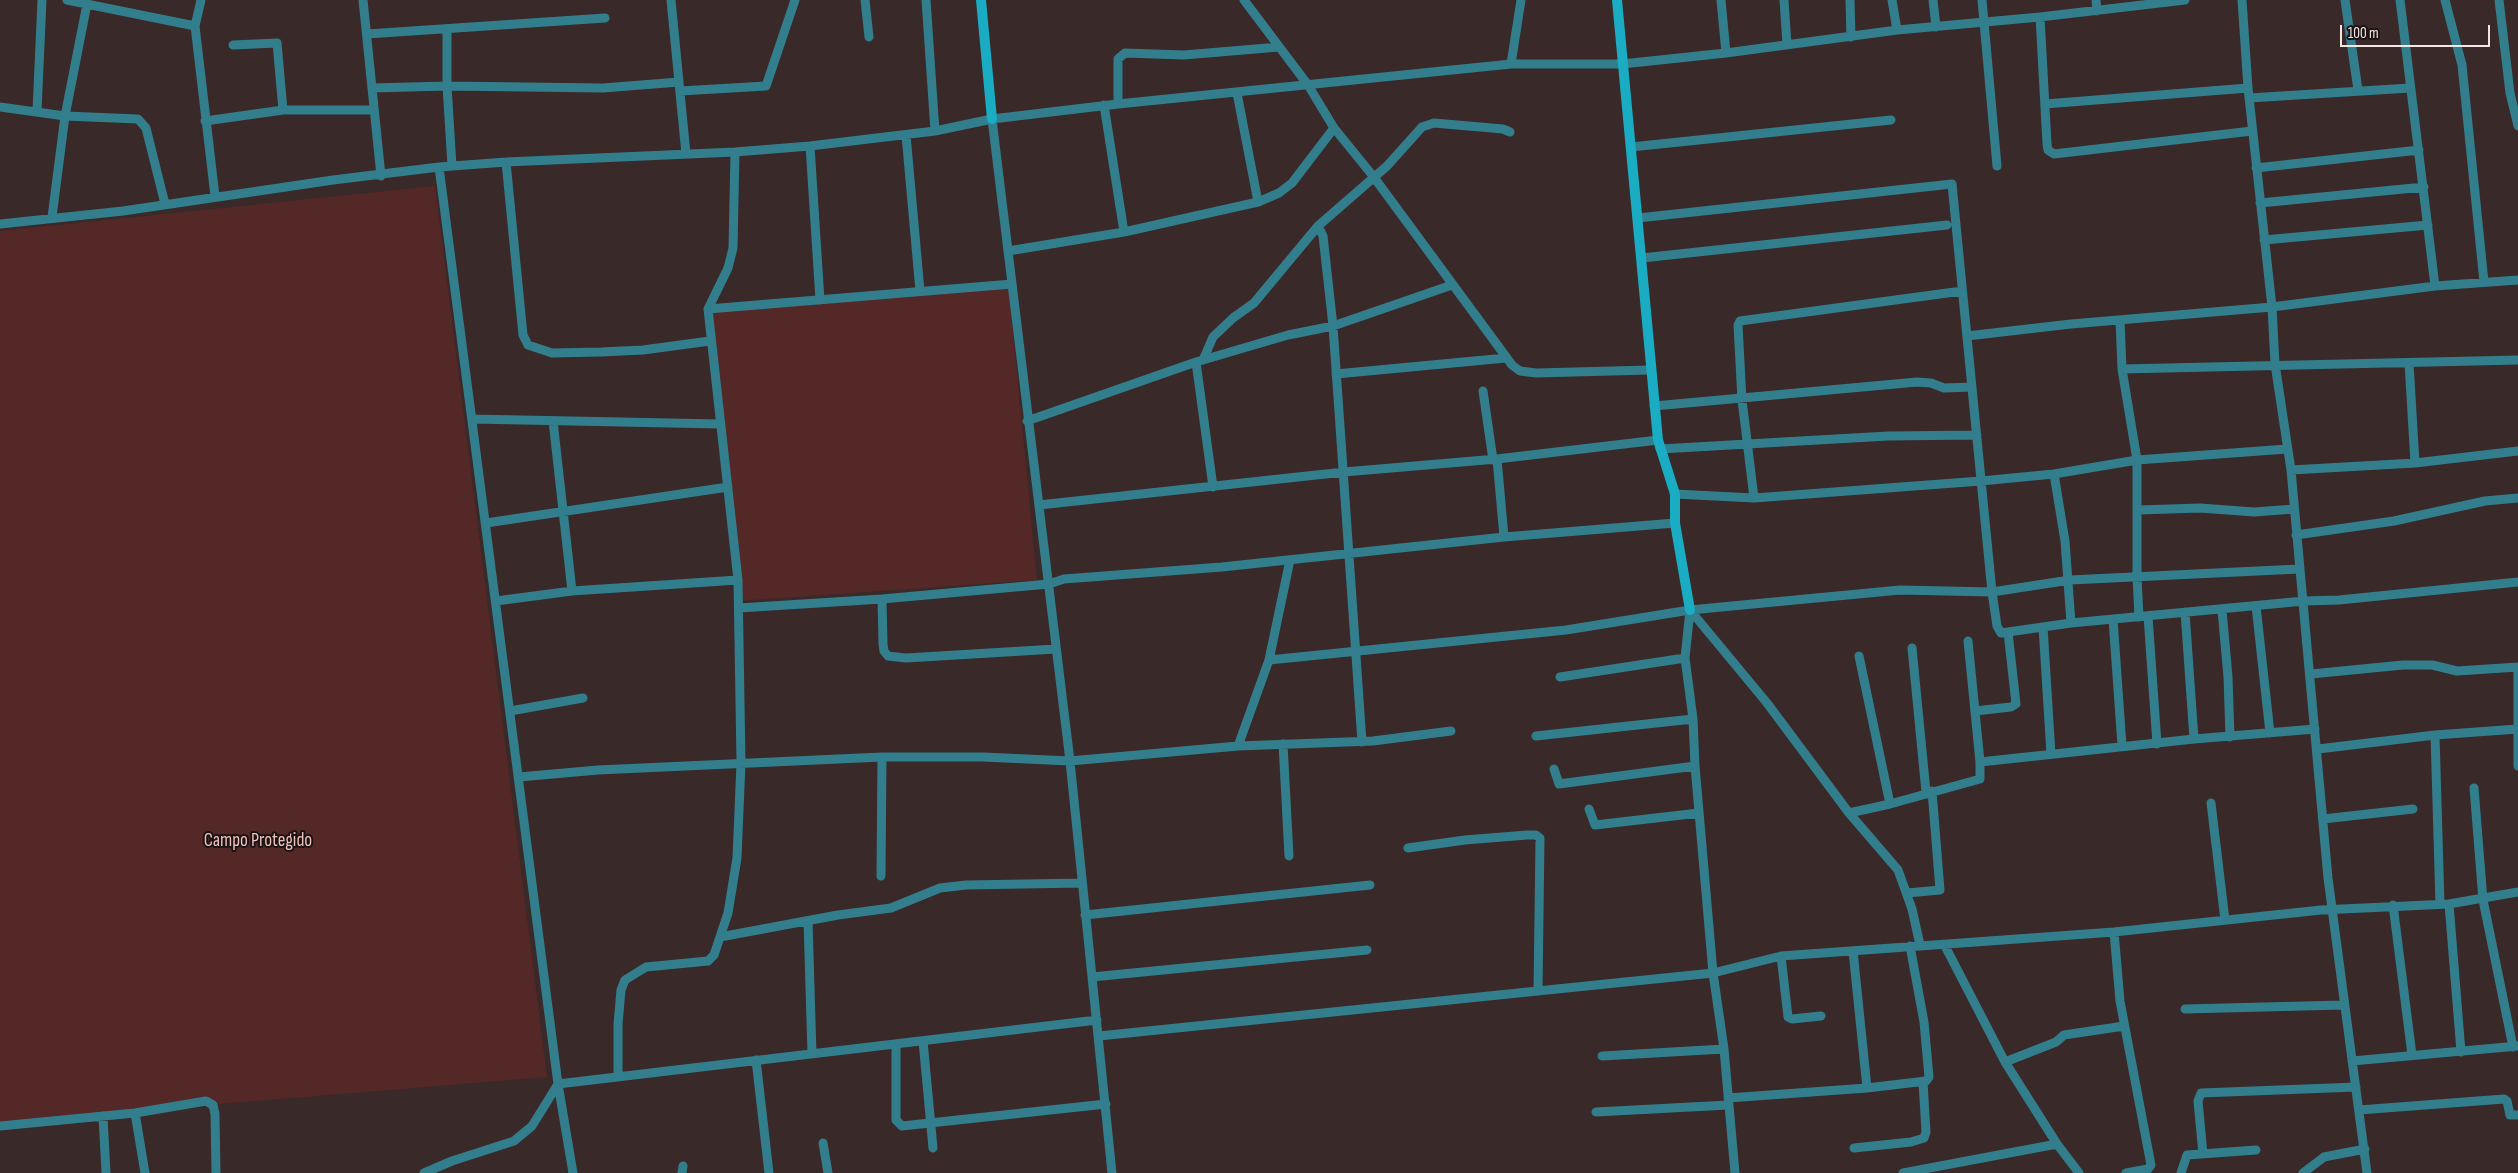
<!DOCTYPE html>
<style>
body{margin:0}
#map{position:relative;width:2518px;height:1173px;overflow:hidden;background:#392928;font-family:"Sofia Sans Condensed",sans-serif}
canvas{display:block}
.scale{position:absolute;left:2340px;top:25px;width:150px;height:22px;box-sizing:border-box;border:2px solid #f3e7e6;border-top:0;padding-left:6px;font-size:15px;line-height:18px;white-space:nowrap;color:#f3e7e6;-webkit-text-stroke:4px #1b1413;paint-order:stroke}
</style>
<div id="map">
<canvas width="2518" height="1173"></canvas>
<div class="scale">100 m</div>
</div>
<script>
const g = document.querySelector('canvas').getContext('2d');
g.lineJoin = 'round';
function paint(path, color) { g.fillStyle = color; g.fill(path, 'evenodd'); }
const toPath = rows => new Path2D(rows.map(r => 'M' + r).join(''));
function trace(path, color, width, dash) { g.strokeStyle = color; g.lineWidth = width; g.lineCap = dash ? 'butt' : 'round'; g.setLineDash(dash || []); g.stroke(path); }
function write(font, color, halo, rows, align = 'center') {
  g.font = font + ' "Sofia Sans Condensed",sans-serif'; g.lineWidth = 4; g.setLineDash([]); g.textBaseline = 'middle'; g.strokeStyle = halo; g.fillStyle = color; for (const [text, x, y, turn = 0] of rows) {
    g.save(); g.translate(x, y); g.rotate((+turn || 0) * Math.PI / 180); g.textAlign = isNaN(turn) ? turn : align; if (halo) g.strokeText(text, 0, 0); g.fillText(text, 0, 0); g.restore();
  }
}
const green = toPath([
 [435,186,547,1077,0,1122,0,231],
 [1008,281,1037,580,738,601,711,307]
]);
const street = toPath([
 [67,0,195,26],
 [201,0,195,26,215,196],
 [363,0,381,176],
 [671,0,686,154],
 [865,0,869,37],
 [926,0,935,131],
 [1244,0,1308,85,1334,128,1373,176,1512,365,1520,371,1536,373,1650,370],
 [1721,0,1726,53],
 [1784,0,1787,45],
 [1850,0,1851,37],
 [1892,0,1897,30],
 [1933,0,1936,27],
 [1982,0,1997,166],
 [2096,0,2097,11],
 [2242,0,2248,88,2272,307,2275,364,2291,470,2328,878,2367,1173],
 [2345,0,2358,90],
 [2400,0,2435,286],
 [2445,0,2462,65,2484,282],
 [2499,0,2510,93,2518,126],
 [2040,17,2047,144,2048,150,2054,154,2252,131],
 [447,30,447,86,452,166],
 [367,34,605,18],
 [233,45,277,43,283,110],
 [1511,64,1521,0],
 [372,88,447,86,603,88,679,82],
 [680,91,766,86,795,0],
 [1237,93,1258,202],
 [2249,98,2410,88],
 [1118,104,1118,59,1125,53,1184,55,1279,47],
 [2045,104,2248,88],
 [1104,105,1124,232],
 [0,107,65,116,138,119,146,128,165,204],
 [37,111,42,0],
 [992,119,1070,761,1112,1173],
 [205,121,283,110,374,110],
 [906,135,920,291],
 [810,146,820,300],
 [1631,147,1891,120],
 [506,162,523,335,528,345,552,353,601,352,643,350,710,341],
 [439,167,558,1084,573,1173],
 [2256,168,2419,150],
 [2260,203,2424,187],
 [52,217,65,116,87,4],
 [1638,218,1952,184,1992,592,1997,626,2001,633,2071,623,2304,601,2339,600,2518,582],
 [0,224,123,211,333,180,439,167,506,162,735,152,810,146,935,131,992,119,1118,104,1511,64,1622,64,1726,53,1897,30,2040,17,2185,0],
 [1318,226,1323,236,1333,326,1362,742],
 [2264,240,2428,225],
 [1008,251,1124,232,1258,202,1279,193,1292,183,1334,128],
 [1642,258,1947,225],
 [708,309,1012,284],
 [2120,320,2122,369,2137,460,2137,577,2139,617],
 [1967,336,2071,324,2272,307,2435,286,2518,280],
 [1203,360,1213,337,1233,318,1254,303,1318,226,1387,166,1422,127,1434,123,1503,129,1510,132],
 [1196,362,1213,487],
 [2409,363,2415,463],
 [2122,369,2518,360],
 [1336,374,1506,358],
 [1483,391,1493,460],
 [1654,406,1917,382,1931,383,1944,388,1972,387],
 [472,419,720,424],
 [553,421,572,591],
 [1027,421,1196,362,1288,335,1333,326,1452,285],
 [1660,449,1888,436,1977,435],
 [1497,459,1504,537],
 [2291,470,2415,463,2518,451],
 [2054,474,2065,541,2071,623],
 [1675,494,1754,498,1981,481,2054,474,2137,460,2287,449],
 [1754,498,1742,400,1738,325,1740,321,1962,291],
 [1039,505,1344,472,1497,459,1658,440],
 [2138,510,2200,508,2254,512,2294,509],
 [486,523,728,487],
 [2296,535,2394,521,2485,501,2518,498],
 [882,599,883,644,884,651,888,656,906,658,1056,649],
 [496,601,572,591,738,580],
 [2256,606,2270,733],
 [739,608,882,599,1049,584,1064,579,1222,567,1504,537,1675,523],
 [1690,610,1685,658,1693,719,1695,766,1713,973,1724,1049,1735,1173],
 [1690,610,1767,703,1849,813,1898,870,1912,909,1920,945],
 [2222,610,2228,677,2230,737],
 [2185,612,2194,739],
 [2148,616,2157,744],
 [2113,619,2122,746],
 [2043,627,2051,754],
 [1912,648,1926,792],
 [1859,656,1890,804],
 [1269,660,1566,630,1690,610,1900,590,1992,592,2070,580,2299,569],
 [2518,667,2518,766],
 [2311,674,2403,665,2432,665,2457,671,2518,667],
 [1560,677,1685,658],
 [510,711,583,698],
 [1975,711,2011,707,2016,704,2008,632],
 [2435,735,2440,904],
 [1536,736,1693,719],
 [1283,744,1289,856],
 [1238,746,1373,741,1451,731],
 [2318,749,2435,735,2518,729],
 [1980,762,2194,739,2315,729],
 [1554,769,1559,784,1695,766],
 [519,777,598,770,882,757,983,757,1070,761,1238,746,1269,660,1290,560],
 [2474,788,2483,900,2513,1047],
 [2211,803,2225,920],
 [1589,809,1595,825,1699,813],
 [1849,813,1890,804,1980,779,1980,762,1968,641],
 [2323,819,2413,809],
 [1408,848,1465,840,1527,835,1536,835,1540,838,1538,991],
 [881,876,882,757],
 [1907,893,1940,890,1932,791],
 [2449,904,2461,1052],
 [2393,905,2412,1055],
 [1085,915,1370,885],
 [808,921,812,1054],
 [2114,932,2120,1001,2151,1165,2148,1169,2126,1173],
 [720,937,838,915,891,908,940,888,966,885,1082,883],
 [1944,944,2005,1062,2057,1144,2079,1173],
 [1853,951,1867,1088],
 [1781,956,1788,1017,1792,1019,1821,1016],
 [1092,977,1367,950],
 [2185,1009,2343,1005],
 [1099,1036,1713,973,1781,956,2114,932,2321,910,2449,904,2518,892],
 [923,1041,933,1148],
 [896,1044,896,1120,902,1126,1106,1104],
 [1602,1056,1724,1049],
 [756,1060,769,1173],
 [2352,1061,2518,1046],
 [2005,1062,2056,1042,2064,1035,2124,1026],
 [618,1077,618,1024,621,990,625,980,646,967,708,961,714,955,728,913,737,858,741,763,738,580,708,309,728,268,733,248,735,152],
 [1728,1098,1867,1088,1926,1081,1929,1077,1924,1022,1910,946],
 [2359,1110,2504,1099,2507,1101,2510,1115,2518,1115],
 [1596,1112,1728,1105],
 [135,1113,145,1173],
 [103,1116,106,1173],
 [0,1126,135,1113,206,1101,213,1105,215,1114,216,1173],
 [823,1143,828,1173],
 [1854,1148,1911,1142,1924,1138,1926,1132,1923,1082],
 [2203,1154,2198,1101,2201,1093,2356,1087],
 [424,1173,452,1161,514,1141,532,1126,558,1084,1097,1020],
 [682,1173,683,1166],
 [1903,1173,2057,1144],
 [2181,1173,2187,1155,2256,1150],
 [2303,1173,2324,1157,2365,1149]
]);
const secondary = toPath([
 [981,0,992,119],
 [1617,0,1658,440,1675,494,1675,523,1690,610]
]);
const parkNames = [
 ["Campo Protegido",258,841]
];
paint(green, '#552828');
trace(street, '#337e8d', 9);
trace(secondary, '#19acc3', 10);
write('19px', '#f0c0be', '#1b1413', parkNames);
</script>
